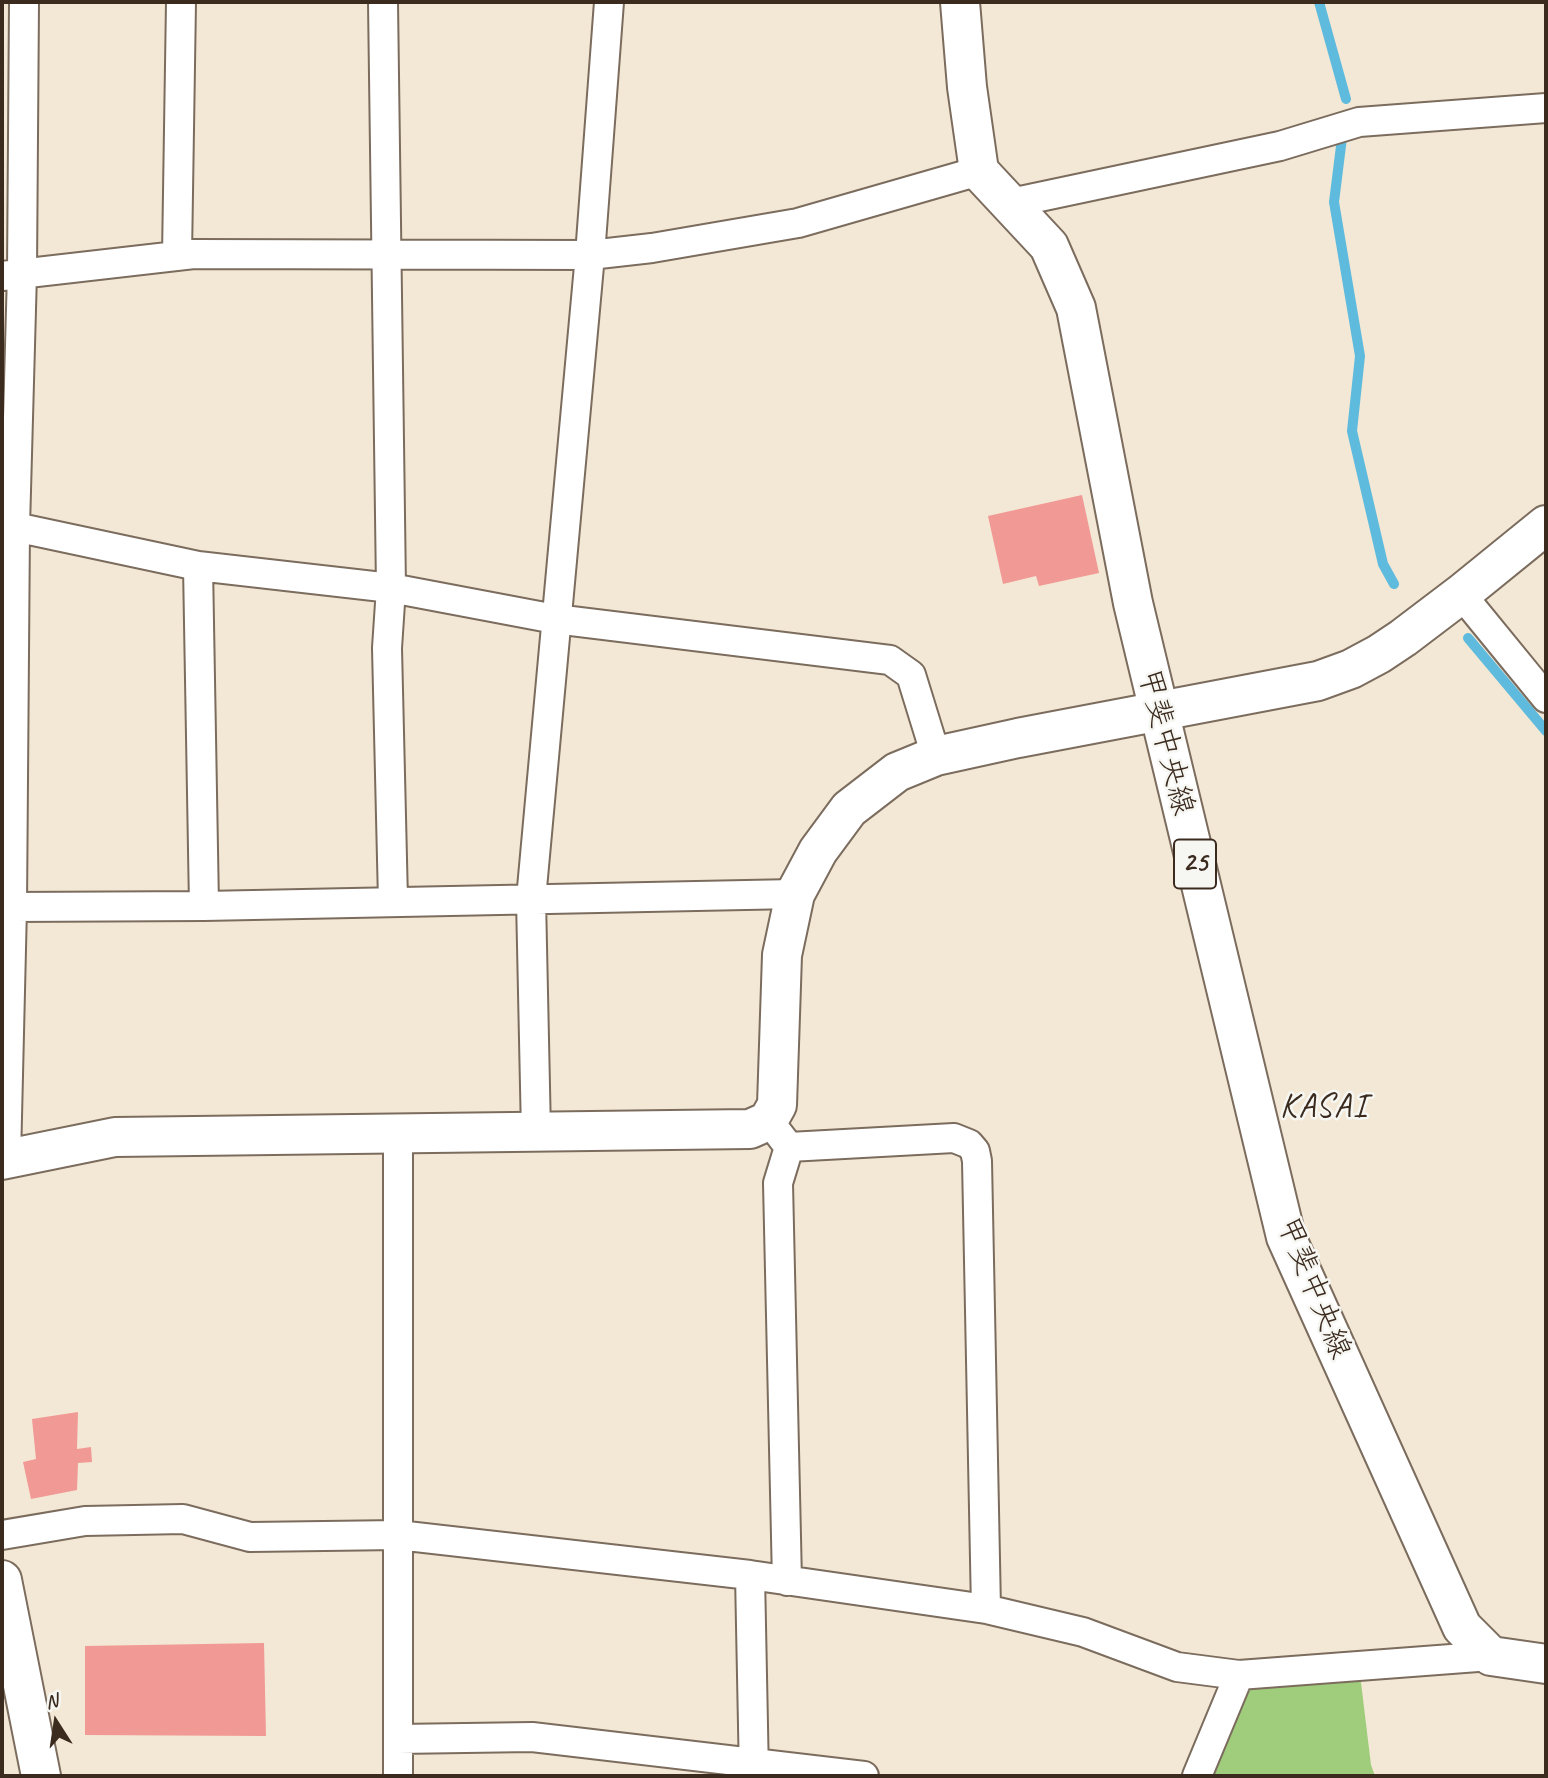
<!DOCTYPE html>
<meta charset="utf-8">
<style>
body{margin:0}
#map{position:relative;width:1548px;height:1778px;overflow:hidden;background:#f3e8d5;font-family:Caveat,sans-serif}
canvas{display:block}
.frame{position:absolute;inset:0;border:4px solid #3b2a1e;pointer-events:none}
.north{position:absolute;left:21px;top:1687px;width:70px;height:70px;-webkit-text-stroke:5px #f6f6f2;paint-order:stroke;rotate:348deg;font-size:19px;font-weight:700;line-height:28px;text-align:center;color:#3b2a1e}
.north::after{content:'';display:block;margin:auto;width:24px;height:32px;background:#3b2a1e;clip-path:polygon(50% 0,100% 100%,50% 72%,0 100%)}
</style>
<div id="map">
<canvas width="1548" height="1778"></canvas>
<div class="frame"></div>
<div class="north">N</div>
</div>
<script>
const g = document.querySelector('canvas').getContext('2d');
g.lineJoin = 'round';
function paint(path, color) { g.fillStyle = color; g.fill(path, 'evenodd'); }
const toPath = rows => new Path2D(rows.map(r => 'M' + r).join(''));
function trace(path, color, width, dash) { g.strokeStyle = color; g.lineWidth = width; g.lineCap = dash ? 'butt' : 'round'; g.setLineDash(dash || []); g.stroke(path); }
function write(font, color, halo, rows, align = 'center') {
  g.font = font + ' Caveat,"Klee One",sans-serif'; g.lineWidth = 5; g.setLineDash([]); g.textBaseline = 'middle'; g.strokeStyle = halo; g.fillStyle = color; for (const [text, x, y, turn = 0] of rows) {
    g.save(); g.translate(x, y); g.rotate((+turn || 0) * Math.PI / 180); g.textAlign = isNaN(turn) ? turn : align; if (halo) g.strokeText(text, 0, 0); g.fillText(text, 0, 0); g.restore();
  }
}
const green = toPath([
 [1359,1666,1371,1765,1375,1776,1197,1776,1239,1675]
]);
const stream = toPath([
 [1319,2,1346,99],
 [1342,138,1334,202,1360,356,1352,431,1383,564,1394,584],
 [1468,638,1546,731]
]);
const building = toPath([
 [1082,495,1099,573,1039,586,1036,576,1003,584,988,516],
 [78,1412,77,1449,91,1447,92,1462,78,1463,77,1490,31,1499,23,1462,36,1459,32,1419],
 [264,1643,266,1736,85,1735,85,1646]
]);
const street = toPath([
 [383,2,391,588,387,648,393,901],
 [1011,203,1280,146,1359,122,1546,108],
 [177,256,181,2],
 [2,276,194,254,590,255,652,248,798,223,979,171],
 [15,527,198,566,391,588,555,619,890,660,911,675,936,756],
 [198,566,204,906],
 [1461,594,1546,698],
 [12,907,204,906,795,894],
 [536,1133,531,899,590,255,609,2],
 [398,1134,398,1776],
 [779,1134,789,1147,778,1183,787,1581],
 [789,1147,954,1138,969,1144,975,1151,977,1161,986,1609],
 [6,1159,12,907,15,527,22,273,24,2],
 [2,1535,85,1521,183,1519,250,1537,398,1535,750,1575,986,1609,1083,1632,1177,1667,1239,1675,1491,1656],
 [750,1575,754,1776],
 [398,1739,532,1737,864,1776],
 [1197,1776,1239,1675]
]);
const secondary = toPath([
 [2,1160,115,1137,750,1129,768,1121,777,1105,782,955,795,894,818,851,849,809,897,772,936,756,1018,738,1318,681,1351,669,1379,654,1403,638,1461,594,1546,525]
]);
const primary = toPath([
 [960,2,967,87,979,171,1049,246,1076,308,1133,603,1286,1237,1462,1627,1491,1656,1546,1664],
 [2,1580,41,1776]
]);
const shields = [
 [1195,864,42]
];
const shieldNames = [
 ["25",1195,864]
];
const streetNames = [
 ["甲斐中央線",1165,742,76],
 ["甲斐中央線",1313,1288,68]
];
const quarterNames = [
 ["KASAI",1324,1107]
];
paint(green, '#9fcd7b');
trace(stream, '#5fbbdd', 10);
paint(building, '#f19994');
trace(street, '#7b6c5e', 32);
trace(secondary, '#7b6c5e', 42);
trace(primary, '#7b6c5e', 42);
trace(street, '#fff', 28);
trace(secondary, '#fff', 38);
trace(primary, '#fff', 38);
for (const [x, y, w] of shields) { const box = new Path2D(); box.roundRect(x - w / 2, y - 24.5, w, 49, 5); g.fillStyle = '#f6f6f2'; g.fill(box); trace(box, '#3b2a1e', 2); }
write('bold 28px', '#3b2a1e', null, shieldNames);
write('30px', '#3b2a1e', '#f6f6f2', streetNames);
g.letterSpacing = '2px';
write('33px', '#3b2a1e', '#f6f6f2', quarterNames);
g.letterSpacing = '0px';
</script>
